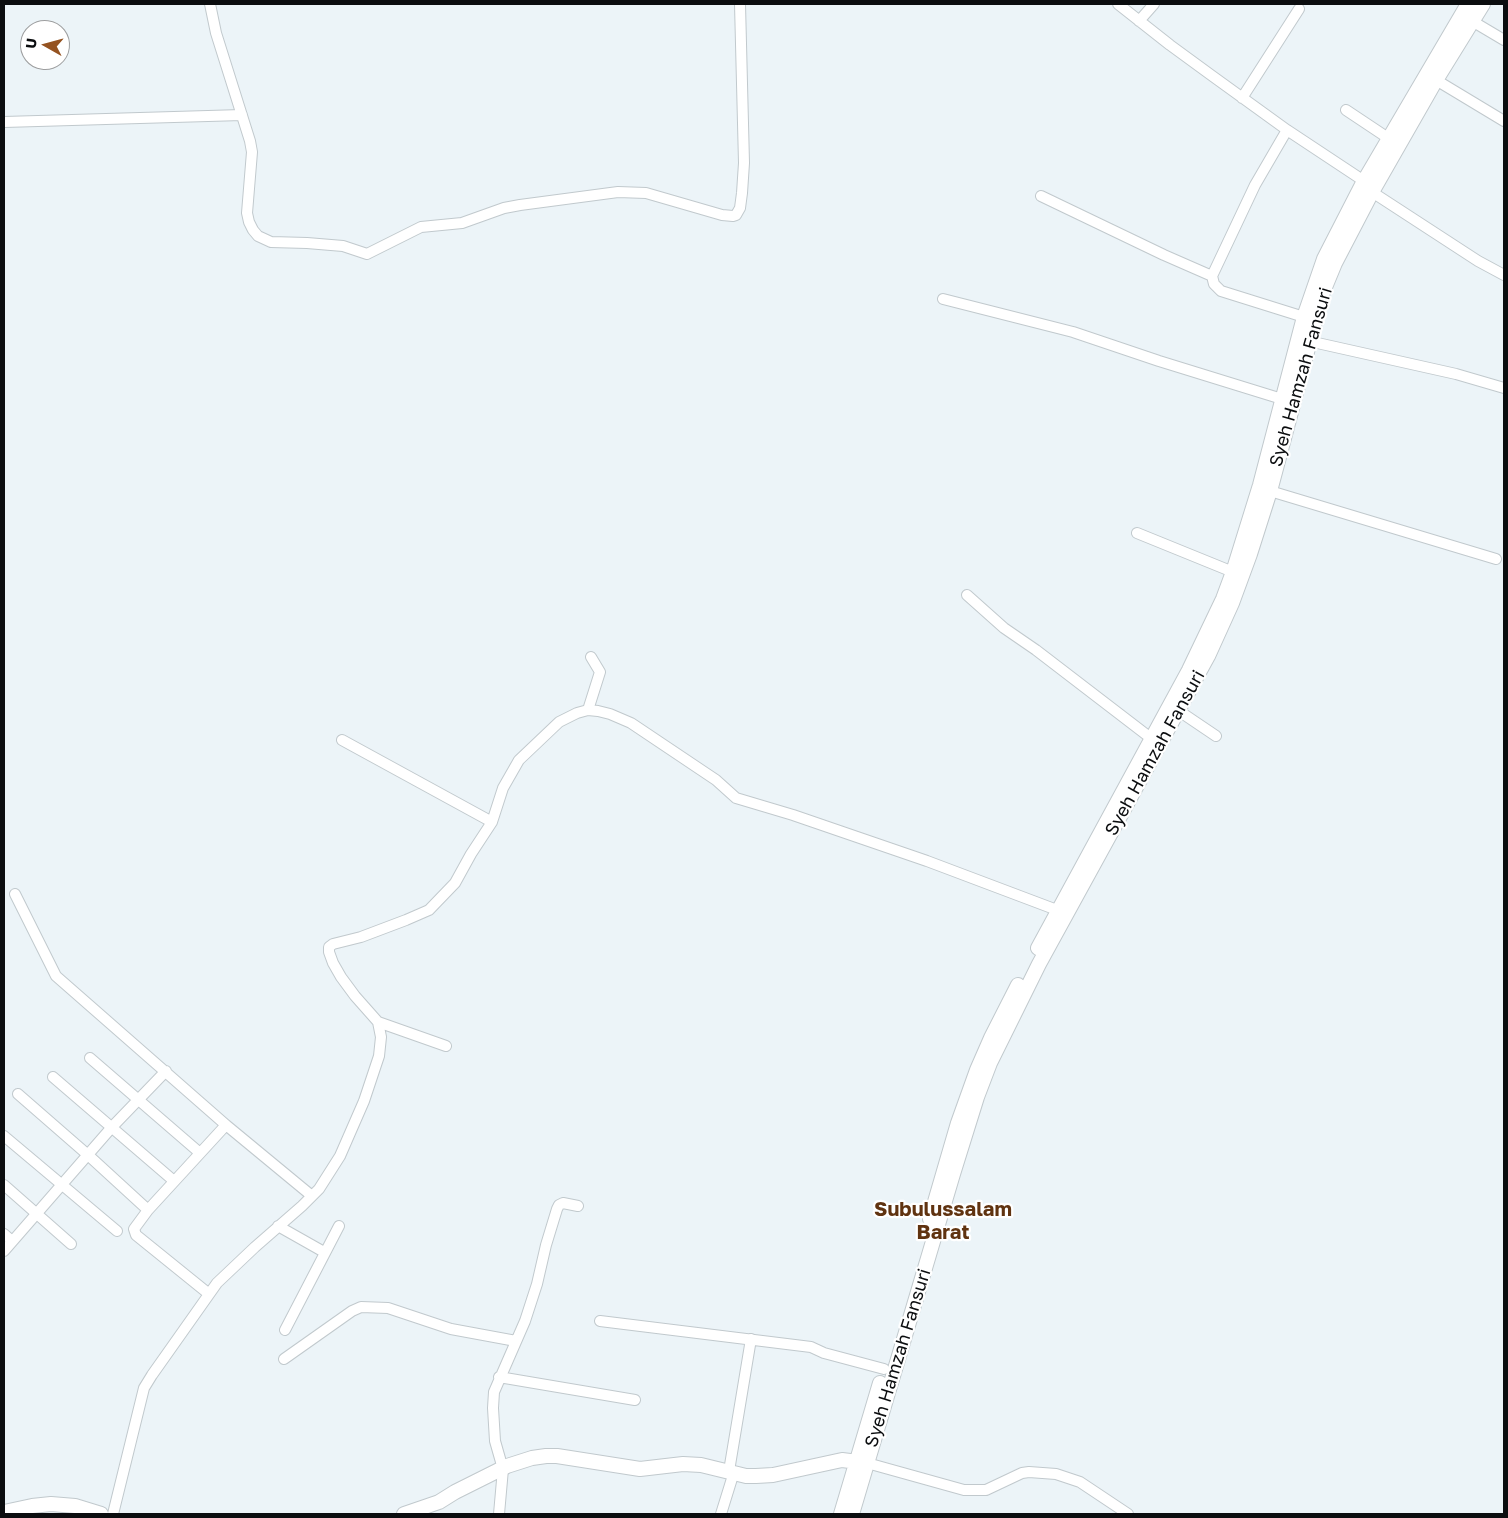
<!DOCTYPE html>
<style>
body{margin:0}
#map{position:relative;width:1508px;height:1518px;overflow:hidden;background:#ecf4f8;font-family:"Golos Text",sans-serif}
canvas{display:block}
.frame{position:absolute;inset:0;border:5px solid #0b0d0f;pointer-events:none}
.north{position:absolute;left:20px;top:20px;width:50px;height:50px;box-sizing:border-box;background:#fff;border:1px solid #9d9e9f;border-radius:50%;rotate:277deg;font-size:14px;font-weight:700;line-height:20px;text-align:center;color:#0b0d0f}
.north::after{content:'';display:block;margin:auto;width:18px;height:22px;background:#955321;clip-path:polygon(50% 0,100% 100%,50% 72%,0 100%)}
</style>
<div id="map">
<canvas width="1508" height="1518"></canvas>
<div class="frame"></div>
<div class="north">U</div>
</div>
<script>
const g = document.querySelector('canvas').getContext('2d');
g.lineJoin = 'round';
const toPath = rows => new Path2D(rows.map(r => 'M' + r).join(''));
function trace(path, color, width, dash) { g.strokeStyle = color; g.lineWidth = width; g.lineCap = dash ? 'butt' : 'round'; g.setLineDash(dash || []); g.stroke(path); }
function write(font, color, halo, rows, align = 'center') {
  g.font = font + ' "Golos Text",sans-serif'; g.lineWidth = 4.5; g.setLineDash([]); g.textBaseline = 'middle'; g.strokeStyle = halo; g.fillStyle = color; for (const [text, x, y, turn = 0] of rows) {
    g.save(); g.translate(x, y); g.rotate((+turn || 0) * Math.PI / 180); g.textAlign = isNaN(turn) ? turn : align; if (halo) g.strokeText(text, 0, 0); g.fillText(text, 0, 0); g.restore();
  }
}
const street = toPath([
 [210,4,216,33,250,141,252,152,247,213,249,222,253,230,258,236,271,242,307,243,343,246,367,254,421,227,462,223,504,208,520,205,618,192,646,193,722,215,733,216,736,215,740,208,742,193,744,163,740,4],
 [1118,4,1170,45,1211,75,1287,130,1364,181,1372,192,1478,261,1504,275],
 [1139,21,1154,4],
 [1472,21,1504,40],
 [1436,80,1504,121],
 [1242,98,1299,9],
 [1346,110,1388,138],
 [4,122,242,115],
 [1287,130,1255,185,1212,276,1214,284,1221,291,1304,317],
 [1041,196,1164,255,1212,276],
 [943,299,1073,332,1159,361,1282,399],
 [1304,340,1456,374,1504,388],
 [1270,491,1496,559],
 [1137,533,1233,572],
 [967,595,1004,628,1036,650,1152,739],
 [588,710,600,672,591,657],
 [1179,711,1216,736],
 [342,740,492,822],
 [15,894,56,976,226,1125,312,1196],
 [378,1022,446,1046],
 [90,1058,200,1153],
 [53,1077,174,1181],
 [18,1094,88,1155,148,1210],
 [4,1136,117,1231],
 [4,1185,71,1244],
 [278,1226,324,1252],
 [4,1234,12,1241],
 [4,1251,112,1127,166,1071],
 [209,1294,136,1235,134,1229,148,1210,226,1125],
 [600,1321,811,1347,824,1353,884,1369],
 [285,1330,339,1226],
 [284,1359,352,1311,361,1307,388,1308,451,1329,516,1341],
 [499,1377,635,1400],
 [867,1463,964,1490,986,1490,1022,1473,1029,1472,1056,1474,1080,1482,1128,1514],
 [729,1471,751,1339],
 [113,1514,144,1388,152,1375,217,1283,255,1247,302,1206,319,1189,340,1156,364,1101,379,1056,381,1037,378,1022,355,996,341,977,333,963,329,952,329,947,333,944,361,937,406,920,429,910,455,883,471,854,492,822,503,788,519,760,559,722,577,713,588,710,598,711,610,714,631,723,716,780,736,798,793,815,927,861,1057,910,1063,914],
 [499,1514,503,1469,495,1441,493,1408,494,1392,525,1321,537,1284,546,1245,557,1209,559,1205,563,1203,578,1206],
 [721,1514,734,1472]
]);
const secondary = toPath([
 [1038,948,1189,670,1223,599,1233,572,1260,485,1304,317,1324,259,1364,181,1468,4],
 [930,1219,958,1123,977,1070,991,1038,1018,985],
 [4,1512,32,1506,51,1504,75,1506,101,1514],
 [404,1514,439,1502,455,1492,507,1466,532,1458,546,1456,557,1456,640,1469,683,1464,701,1465,746,1476,756,1476,773,1475,842,1460,866,1463],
 [841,1514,880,1383],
 [852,1514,953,1174,977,1097,990,1063,1039,964,1208,656,1232,603,1250,554,1270,491,1323,292,1335,263,1372,192,1436,80,1483,4]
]);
const streetNames = [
 ["Syeh Hamzah Fansuri",1301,377,-74],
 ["Syeh Hamzah Fansuri",1155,753,-61],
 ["Syeh Hamzah Fansuri",898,1358,-73]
];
const quarterNames = [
 ["Subulussalam",943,1210],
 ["Barat",943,1233]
];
trace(street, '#c1c9cd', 12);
trace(secondary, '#c1c9cd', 16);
trace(street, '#fff', 10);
trace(secondary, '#fff', 14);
write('18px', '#0b0d0f', '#fff', streetNames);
write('bold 20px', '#603310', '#fff', quarterNames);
</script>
